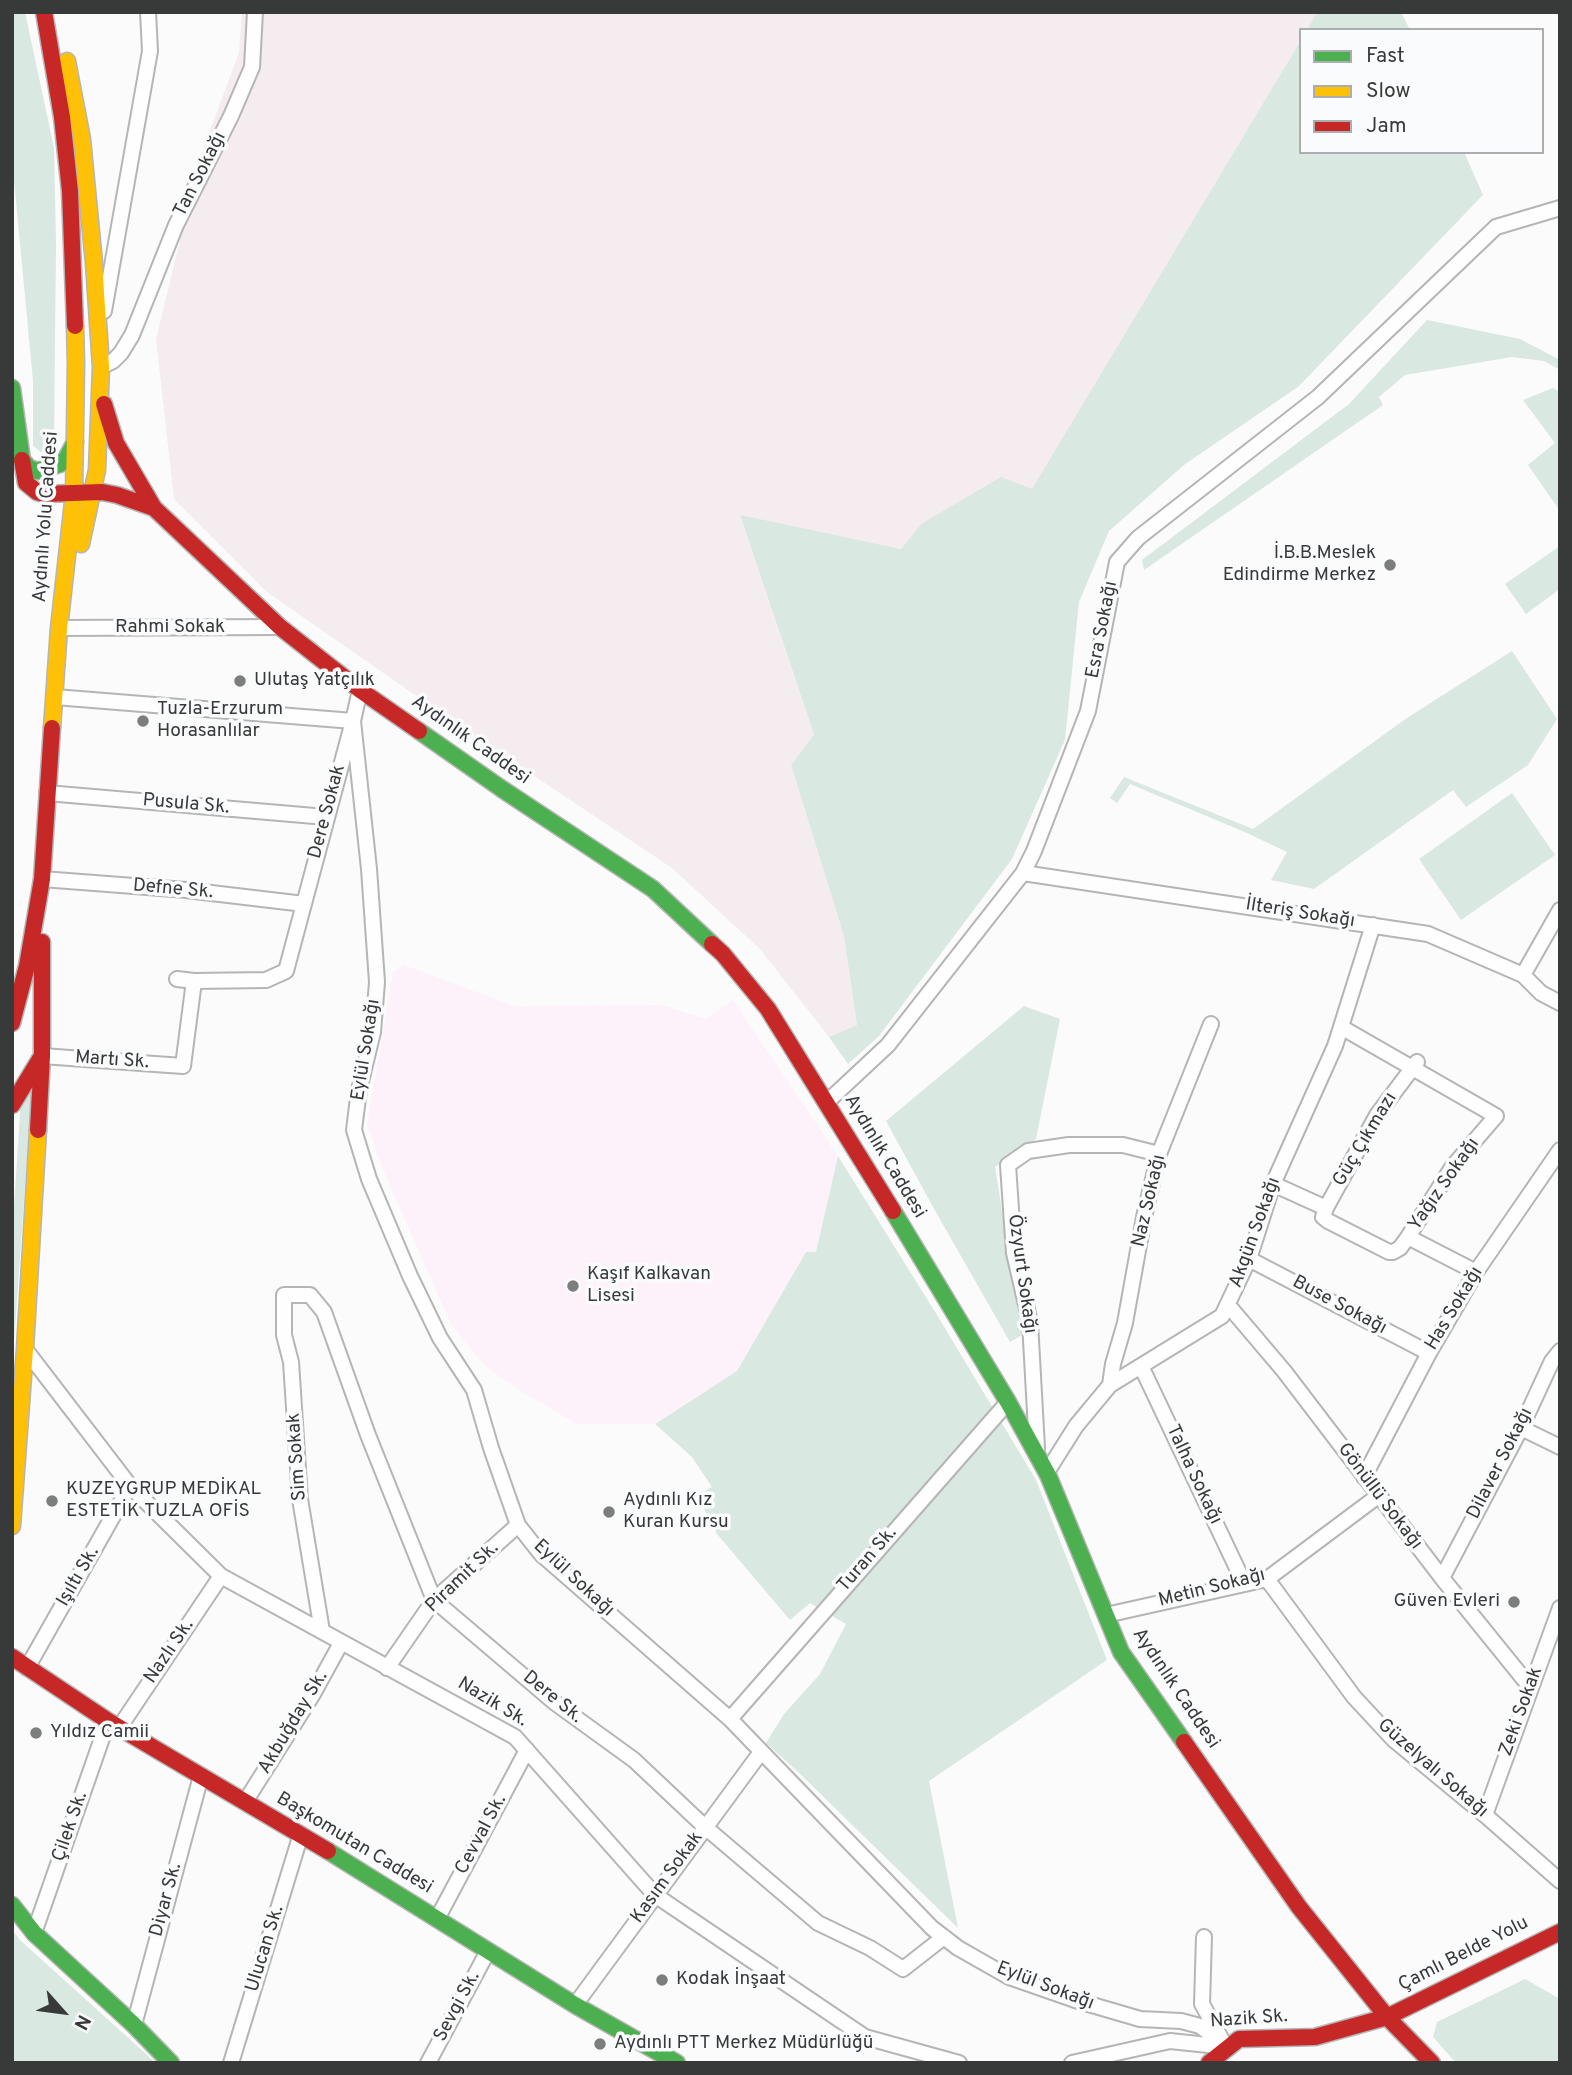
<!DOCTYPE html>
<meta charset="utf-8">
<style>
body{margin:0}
#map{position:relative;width:1572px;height:2075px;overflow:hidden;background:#fbfbfb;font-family:Overpass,sans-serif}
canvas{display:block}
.frame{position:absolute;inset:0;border:14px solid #383939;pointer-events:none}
.legend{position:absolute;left:1299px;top:28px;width:245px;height:126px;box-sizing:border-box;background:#fafbfc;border:2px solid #acadae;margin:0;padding:9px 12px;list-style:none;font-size:21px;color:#383939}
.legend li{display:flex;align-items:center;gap:14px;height:35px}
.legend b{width:35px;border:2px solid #acadae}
.north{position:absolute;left:28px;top:1977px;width:70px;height:70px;-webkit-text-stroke:5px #fafbfc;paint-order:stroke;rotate:118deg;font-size:19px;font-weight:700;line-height:28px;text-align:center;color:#383939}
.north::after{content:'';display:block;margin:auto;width:24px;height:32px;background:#383939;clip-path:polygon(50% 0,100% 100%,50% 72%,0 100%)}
</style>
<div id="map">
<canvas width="1572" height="2075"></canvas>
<div class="frame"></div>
<ul class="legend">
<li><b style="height:9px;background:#4caf50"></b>Fast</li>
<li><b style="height:9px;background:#ffc107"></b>Slow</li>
<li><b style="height:9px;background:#c62828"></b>Jam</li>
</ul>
<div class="north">N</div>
</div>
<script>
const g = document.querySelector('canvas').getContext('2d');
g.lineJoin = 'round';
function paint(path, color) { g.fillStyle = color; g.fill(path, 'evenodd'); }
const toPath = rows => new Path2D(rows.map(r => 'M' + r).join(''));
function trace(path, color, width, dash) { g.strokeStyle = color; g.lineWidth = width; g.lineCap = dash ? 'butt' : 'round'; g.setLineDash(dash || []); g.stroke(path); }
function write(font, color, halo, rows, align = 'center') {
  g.font = font + ' Overpass,sans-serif'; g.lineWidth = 7; g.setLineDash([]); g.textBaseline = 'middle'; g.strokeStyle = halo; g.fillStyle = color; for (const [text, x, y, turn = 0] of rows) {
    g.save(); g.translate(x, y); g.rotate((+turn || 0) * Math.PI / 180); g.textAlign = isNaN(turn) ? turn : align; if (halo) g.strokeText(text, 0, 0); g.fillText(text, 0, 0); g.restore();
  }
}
const industrial = toPath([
 [242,12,1317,12,1307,30,1301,30,1301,40,1032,490,921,524,901,549,740,516,814,736,791,765,844,936,857,1025,829,1037,760,949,672,868,464,729,267,592,174,499,156,339,201,154,239,53]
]);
const education = toPath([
 [404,965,515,1006,662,1005,706,1019,733,1000,838,1156,816,1253,806,1252,737,1371,654,1424,577,1424,519,1390,485,1366,451,1324,384,1172,367,1124,393,972]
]);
const green = toPath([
 [12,12,25,12,54,148,56,243,54,441,50,452,41,452,33,446,33,381,12,159],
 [1317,12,1401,12,1410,30,1307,30],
 [1301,40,1301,152,1464,152,1483,195,1299,386,1184,465,1109,531,1079,602,1065,740,1012,859,879,1036,848,1064,829,1037,857,1025,844,936,791,765,814,735,740,515,901,549,921,524,1001,477,1032,489],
 [1427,320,1520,339,1560,360,1560,370,1544,361,1512,357,1405,375,1379,397,1383,405,1144,570,1142,560,1349,404],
 [1553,388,1560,392,1560,511,1528,465,1555,443,1523,400],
 [1560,546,1560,589,1526,614,1505,584],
 [1512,651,1557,719,1528,765,1466,807,1453,790,1314,889,1271,880,1287,852,1247,833,1130,784,1117,803,1110,798,1124,777,1253,829,1407,718],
 [1512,793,1555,855,1461,920,1419,859],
 [1024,1006,1060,1019,1036,1139,995,1167,1022,1335,1010,1342,933,1207,886,1121],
 [32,1088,12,1370,12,1239,21,1097],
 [838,1156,937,1315,1036,1480,1107,1660,929,1781,958,1928,798,1772,766,1743,784,1714,820,1674,846,1624,810,1603,790,1620,717,1534,697,1495,712,1487,692,1457,655,1424,737,1371,806,1252,816,1252],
 [12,1930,20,1940,156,2063,12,2063],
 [1525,1979,1560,1999,1560,2063,1456,2063,1433,2037,1437,2022]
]);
const street = toPath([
 [104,311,150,51,148,12],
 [101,367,113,361,121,353,132,335,176,225,231,116,252,67,255,12],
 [59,628,280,627],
 [360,690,353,721,369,869,377,982,373,1032,359,1090,354,1130,369,1179,410,1276,440,1338,474,1390,491,1448,518,1525,541,1554,730,1719,932,1928,958,1948,1009,1977,1075,2000,1140,2019,1181,2021,1200,2026,1227,2047],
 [55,697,353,721,286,971,266,980,194,981,177,979],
 [47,793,326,817],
 [1023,873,1428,934,1523,975,1541,993,1560,1003],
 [42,879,186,890,304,904],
 [1523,975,1560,910],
 [1341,1027,1496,1116,1453,1166,1408,1237,1476,1272],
 [42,1056,183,1066,194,981],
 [827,1102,888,1045,1023,873,1034,851,1088,711,1117,562,1138,538,1318,397,1496,227,1560,208],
 [1273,1184,1326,1208,1377,1115,1417,1062],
 [1326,1208,1323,1217,1328,1221,1389,1252,1393,1252,1400,1248,1408,1237],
 [1249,1259,1429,1353],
 [1228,1305,1284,1371,1442,1578,1531,1688],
 [25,1349,130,1486,221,1576,515,1737,655,1895,865,2037,959,2063],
 [1141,1366,1244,1583],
 [1110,1385,1113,1364,1125,1323,1144,1217,1159,1154,1211,1024],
 [1521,1428,1560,1447],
 [1037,1448,1030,1322,1014,1253,1008,1165,1028,1151,1069,1145,1123,1145,1159,1154],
 [1047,1472,1076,1426,1110,1385,1222,1316,1249,1259,1273,1184,1335,1046,1373,925],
 [1364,1477,1429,1353,1476,1272,1560,1150],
 [1442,1578,1521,1428,1552,1361,1560,1351],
 [1267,1579,1354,1697,1393,1739,1485,1815,1560,1881],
 [1106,1615,1267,1579,1378,1496],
 [322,1631,300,1499,291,1362,284,1335,284,1295,310,1295,324,1312,368,1435,434,1600,554,1702,634,1760,705,1827,818,1923,870,1948,903,1969,944,1937],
 [27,1668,130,1486],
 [387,1668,434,1600,518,1525],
 [730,1719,1008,1402],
 [119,1728,221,1576],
 [245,1802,313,1694,341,1643],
 [1485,1815,1560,1608],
 [437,1919,527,1750],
 [34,1933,108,1721],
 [1204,1937,1202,2004,1222,2040],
 [575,2005,761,1752],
 [134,2025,201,1776],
 [231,2063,301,1834],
 [428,2063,488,1951],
 [1072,2063,1170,2041,1227,2047]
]);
const fast = toPath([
 [12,388,22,460,29,468,37,471,60,464,66,459,75,442],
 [419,731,502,789,653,889,712,944],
 [893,1211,1008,1402,1048,1475,1121,1652,1184,1742],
 [328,1851,575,2005,677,2063],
 [12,1905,34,1933,134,2025,171,2063]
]);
const slow = toPath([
 [67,61,82,139,94,263,101,367,97,470,81,544],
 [52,728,59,628,74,493,76,364,75,326],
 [12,1526,25,1349,38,1130]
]);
const jam = toPath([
 [44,12,62,117,70,191,75,326],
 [104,404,116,443,154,508],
 [22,460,26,483,37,492,44,494,102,492,117,495,154,508,280,627,360,690,419,731],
 [712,944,723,954,768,1009,893,1211],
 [12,1023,27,966,42,879,52,728],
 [12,1105,40,1059],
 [38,1130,42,1056,42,942],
 [12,1657,108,1721,328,1851],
 [1184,1742,1299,1907,1387,2017,1432,2063],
 [1209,2063,1239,2039,1315,2037,1387,2017,1560,1932]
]);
const markers = [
 [1390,565,7,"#7c7d7d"],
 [240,681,7,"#7c7d7d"],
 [143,721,7,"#7c7d7d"],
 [573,1286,7,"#7c7d7d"],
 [52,1501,7,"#7c7d7d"],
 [609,1512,7,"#7c7d7d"],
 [1514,1602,7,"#7c7d7d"],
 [36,1733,7,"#7c7d7d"],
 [662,1980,7,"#7c7d7d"],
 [600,2044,7,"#7c7d7d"]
];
const streetNames = [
 ["Tan Sokağı",201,175,-63],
 ["Aydınlı Yolu Caddesi",47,517,-86],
 ["Rahmi Sokak",170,628],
 ["Esra Sokağı",1103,630,-79],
 ["Aydınlık Caddesi",470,741,35],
 ["Pusula Sk.",186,805,5],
 ["Dere Sokak",328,812,-75],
 ["Defne Sk.",173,890,5],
 ["İlteriş Sokağı",1300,914,9],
 ["Eylül Sokağı",367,1050,-81],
 ["Martı Sk.",112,1061,4],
 ["Güç Çıkmazı",1366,1140,-59],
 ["Aydınlık Caddesi",884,1157,59],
 ["Yağız Sokağı",1445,1185,-55],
 ["Naz Sokağı",1150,1201,-77],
 ["Akgün Sokağı",1256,1233,-70],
 ["Özyurt Sokağı",1021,1274,82],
 ["Buse Sokağı",1339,1306,28],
 ["Has Sokağı",1455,1309,-59],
 ["Sim Sokak",298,1457,-94],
 ["Dilaver Sokağı",1501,1464,-63],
 ["Talha Sokağı",1193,1475,65],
 ["Gönüllü Sokağı",1379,1497,53],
 ["Turan Sk.",868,1560,-49],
 ["Işıltı Sk.",79,1577,-60],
 ["Piramit Sk.",463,1578,-44],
 ["Eylül Sokağı",573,1579,43],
 ["Metin Sokağı",1212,1589,-14],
 ["Nazlı Sk.",170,1652,-56],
 ["Aydınlık Caddesi",1175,1689,56],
 ["Dere Sk.",552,1698,39],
 ["Nazik Sk.",492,1703,31],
 ["Zeki Sokak",1522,1712,-70],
 ["Akbuğday Sk.",294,1723,-59],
 ["Güzelyalı Sokağı",1432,1769,41],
 ["Çilek Sk.",71,1827,-71],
 ["Cevval Sk.",482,1835,-62],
 ["Başkomutan Caddesi",354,1844,31],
 ["Kasım Sokak",668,1878,-54],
 ["Diyar Sk.",167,1900,-75],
 ["Ulucan Sk.",266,1949,-73],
 ["Çamlı Belde Yolu",1464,1955,-27],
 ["Eylül Sokağı",1045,1987,21],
 ["Sevgi Sk.",458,2007,-62],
 ["Nazik Sk.",1249,2020,-4]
];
const poiNames = [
 ["İ.B.B.Meslek",1376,554,"right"],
 ["Edindirme Merkez",1376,576,"right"],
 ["Ulutaş Yatçılık",254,681],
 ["Tuzla-Erzurum",157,710],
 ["Horasanlılar",157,732],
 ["Kaşıf Kalkavan",587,1275],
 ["Lisesi",587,1297],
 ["KUZEYGRUP MEDİKAL",66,1490],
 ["ESTETİK TUZLA OFİS",66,1512],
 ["Aydınlı Kız",623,1501],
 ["Kuran Kursu",623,1523],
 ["Güven Evleri",1500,1602,"right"],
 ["Yıldız Camii",50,1733],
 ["Kodak İnşaat",676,1980],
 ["Aydınlı PTT Merkez Müdürlüğü",614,2044]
];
paint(industrial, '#f4ecee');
paint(education, '#fdf2fa');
paint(green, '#d9e8e1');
trace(street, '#b5b5b5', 18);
trace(fast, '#b5b5b5', 19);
trace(slow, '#b5b5b5', 19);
trace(jam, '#b5b5b5', 19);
trace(street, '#fefefe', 14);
trace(fast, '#4caf50', 16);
trace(slow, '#ffc107', 16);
trace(jam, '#c62828', 16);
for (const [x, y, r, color] of markers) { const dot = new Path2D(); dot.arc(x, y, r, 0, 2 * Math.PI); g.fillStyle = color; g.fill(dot); trace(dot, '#fafbfc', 2.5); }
write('19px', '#383939', '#fafbfc', streetNames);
write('19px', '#383939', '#fafbfc', poiNames, 'left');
</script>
